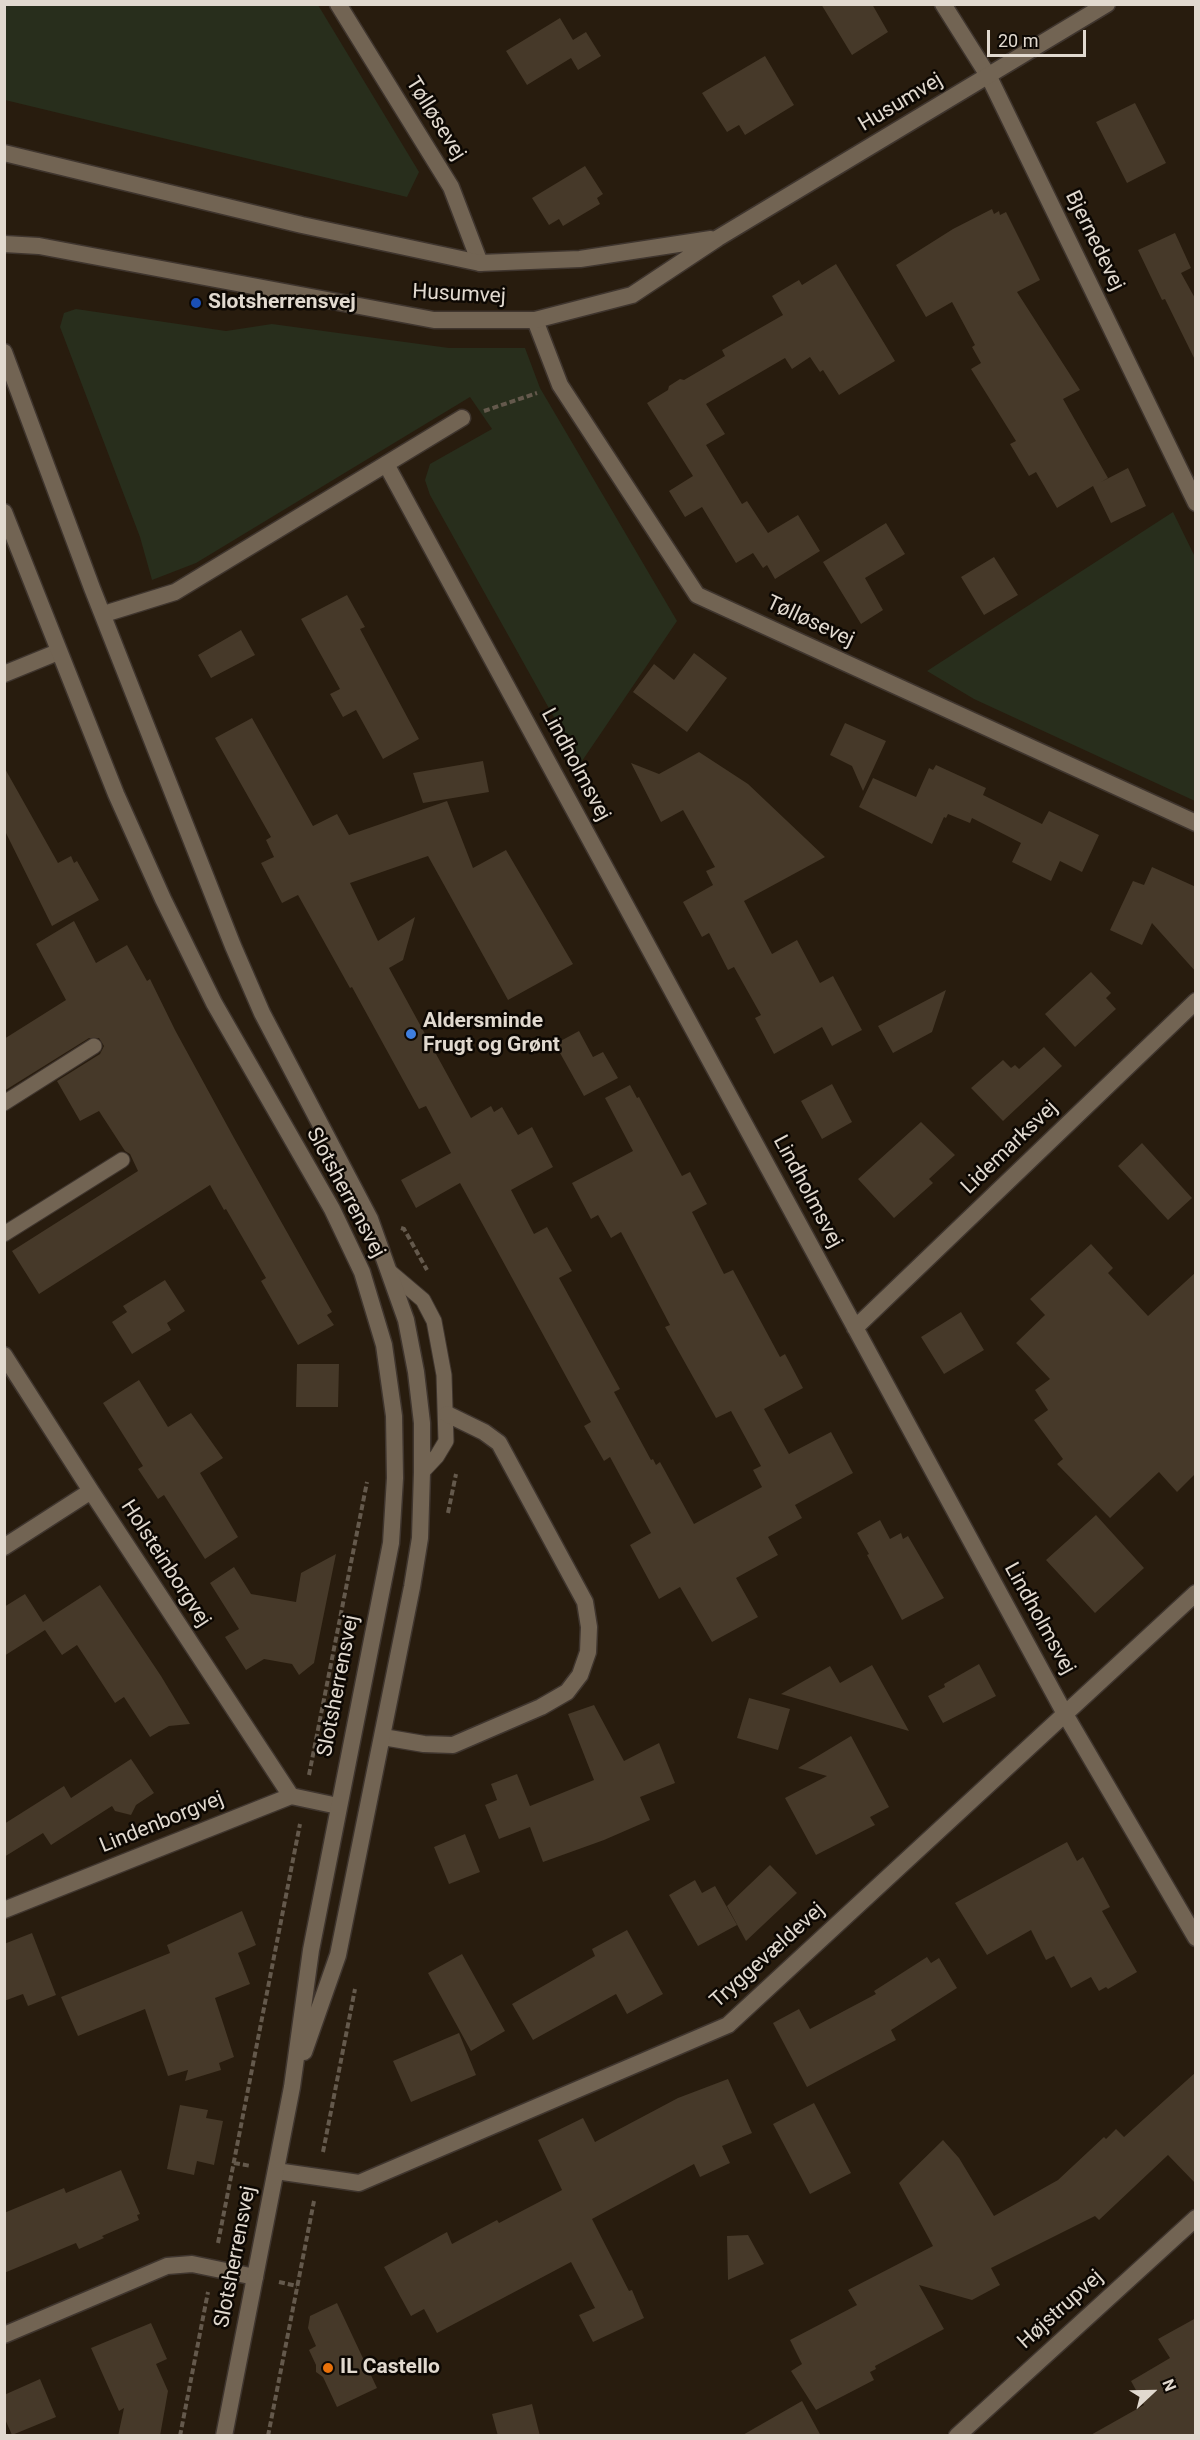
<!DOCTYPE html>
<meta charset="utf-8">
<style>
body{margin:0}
#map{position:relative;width:1200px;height:2440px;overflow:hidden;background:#281c0e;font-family:Roboto,sans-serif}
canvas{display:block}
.frame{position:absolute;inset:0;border:6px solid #e1d9cf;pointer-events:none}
.north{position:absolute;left:1122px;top:2362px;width:60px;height:60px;-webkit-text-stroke:4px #0d0803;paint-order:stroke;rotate:68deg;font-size:16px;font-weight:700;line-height:24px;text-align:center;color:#e1d9cf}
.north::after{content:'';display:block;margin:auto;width:21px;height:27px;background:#e1d9cf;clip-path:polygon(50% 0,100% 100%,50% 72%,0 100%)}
.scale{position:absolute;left:987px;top:30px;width:99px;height:27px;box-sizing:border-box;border:3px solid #e1d9cf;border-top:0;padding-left:8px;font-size:18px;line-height:21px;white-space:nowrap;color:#e1d9cf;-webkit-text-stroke:4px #0d0803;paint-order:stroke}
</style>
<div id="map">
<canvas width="1200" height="2440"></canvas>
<div class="frame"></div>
<div class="north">N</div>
<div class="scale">20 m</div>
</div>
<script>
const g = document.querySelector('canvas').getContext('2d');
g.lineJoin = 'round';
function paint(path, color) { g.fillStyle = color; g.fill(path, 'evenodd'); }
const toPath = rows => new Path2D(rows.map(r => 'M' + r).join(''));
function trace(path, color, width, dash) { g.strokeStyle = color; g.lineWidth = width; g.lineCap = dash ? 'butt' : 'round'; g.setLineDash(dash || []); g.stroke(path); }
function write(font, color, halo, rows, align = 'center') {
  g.font = font + ' Roboto,sans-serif'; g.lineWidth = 5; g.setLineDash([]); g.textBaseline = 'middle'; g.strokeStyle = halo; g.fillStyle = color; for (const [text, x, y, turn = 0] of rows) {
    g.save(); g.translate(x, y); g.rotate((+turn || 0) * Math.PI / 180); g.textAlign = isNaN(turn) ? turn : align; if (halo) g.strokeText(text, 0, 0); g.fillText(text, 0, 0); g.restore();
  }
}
const green = toPath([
 [5,4,318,5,419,172,407,197,5,100],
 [76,309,226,331,272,324,449,348,525,348,540,388,677,621,580,764,430,495,425,480,430,464,492,429,470,397,196,563,152,580,140,537,60,327,64,313],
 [1173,512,1195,557,1195,801,974,699,927,671]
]);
const building = toPath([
 [821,4,872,4,888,32,852,55],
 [560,18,573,40,586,32,601,56,578,70,571,58,527,85,506,51],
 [765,56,794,105,745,135,739,125,727,132,702,93],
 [1135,103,1166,163,1127,183,1096,122],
 [585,166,603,194,597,198,600,204,563,226,559,219,549,225,532,198],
 [992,209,994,214,999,211,1000,215,1006,212,1040,280,1017,292,1080,390,1063,399,1108,478,1101,482,1128,468,1146,506,1111,523,1093,486,1057,508,1036,472,1029,476,1010,444,1016,441,971,369,981,363,972,347,975,345,952,302,926,317,896,265,953,229],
 [1175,233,1191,268,1181,273,1196,300,1196,362,1165,299,1162,300,1138,250],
 [836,264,895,361,839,395,823,370,820,372,810,357,792,369,785,358,706,404,725,434,706,445,742,504,747,501,768,533,798,515,820,551,775,579,767,565,763,568,753,553,736,563,702,507,685,517,669,491,693,476,647,403,668,390,669,386,680,379,684,380,725,356,722,350,783,315,772,296,799,280,802,285],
 [886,523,905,554,865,578,883,610,861,624,823,562],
 [994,557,1018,595,984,615,961,577],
 [347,595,365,627,360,629,419,739,383,759,356,710,343,717,330,694,340,689,301,619],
 [241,630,255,655,211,678,198,655],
 [694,653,727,678,687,732,633,692,654,664,674,680],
 [252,718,313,826,337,814,349,835,447,801,473,868,506,850,573,964,508,1000,428,856,350,883,378,941,415,917,403,960,389,968,471,1118,491,1106,494,1112,502,1107,518,1135,532,1127,553,1167,511,1190,534,1234,547,1227,572,1271,559,1278,620,1389,614,1392,651,1460,653,1459,656,1465,660,1462,694,1524,762,1487,753,1470,761,1466,731,1411,716,1418,665,1327,670,1325,621,1232,611,1238,598,1215,591,1219,572,1183,633,1151,605,1098,630,1085,637,1098,639,1097,682,1176,690,1172,707,1204,692,1212,724,1274,733,1270,780,1357,785,1354,803,1388,764,1409,789,1454,831,1432,853,1473,795,1505,802,1518,768,1537,778,1555,736,1578,758,1617,712,1642,680,1587,659,1599,630,1545,651,1533,610,1457,604,1461,584,1426,591,1422,460,1183,416,1208,401,1180,451,1153,426,1106,419,1109,352,987,350,988,298,895,282,903,261,863,274,857,266,840,271,837,215,738],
 [845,723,886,741,863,791,852,766,830,755],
 [699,752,748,784,825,857,744,901,772,954,797,940,820,983,833,976,862,1030,832,1046,822,1027,774,1054,755,1018,761,1015,734,967,728,970,709,933,702,937,683,902,713,885,706,871,715,867,683,810,661,822,631,763,659,774],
 [483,761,489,792,423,803,413,773],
 [936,765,986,788,983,795,1042,824,1049,811,1099,835,1082,872,1060,861,1051,881,1012,862,1021,843,972,818,970,823,948,814,946,818,944,817,932,844,859,807,873,778,916,797,929,768,933,770],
 [4,767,58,863,71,856,74,863,77,861,99,900,52,926,4,829],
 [1152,867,1196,887,1196,972,1152,923,1142,945,1110,930,1133,881,1144,885],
 [74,921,96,963,127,945,147,981,150,979,175,1030,234,1138,332,1312,327,1315,334,1325,298,1345,261,1281,266,1278,226,1209,224,1210,210,1185,39,1294,12,1251,138,1171,130,1154,125,1151,99,1111,80,1121,57,1081,100,1054,104,1046,99,1038,89,1038,4,1091,4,1039,66,1000,36,944],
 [1091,972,1111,993,1106,998,1116,1009,1075,1047,1045,1014],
 [946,990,932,1032,893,1053,878,1026],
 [579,1031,593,1057,603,1052,618,1078,584,1096,555,1044],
 [1044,1047,1062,1066,1003,1121,971,1088,1003,1060,1011,1068,1015,1065,1019,1069],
 [832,1084,852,1122,822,1139,801,1101],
 [921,1122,955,1155,929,1179,933,1183,894,1218,858,1179],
 [1142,1143,1192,1198,1168,1220,1118,1166],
 [1091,1244,1113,1268,1108,1273,1148,1316,1196,1272,1195,1474,1177,1492,1159,1472,1110,1518,1057,1464,1063,1459,1034,1420,1048,1410,1035,1390,1050,1379,1016,1343,1045,1315,1030,1299],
 [165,1280,185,1311,167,1323,171,1330,132,1354,112,1322,127,1312,123,1306],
 [961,1312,984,1350,944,1374,921,1337],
 [297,1364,339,1364,338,1407,296,1407],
 [139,1380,168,1427,191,1413,223,1458,200,1473,238,1537,205,1559,164,1495,158,1499,138,1469,143,1466,103,1403],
 [1096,1515,1144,1568,1095,1613,1046,1560],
 [880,1520,890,1539,901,1533,903,1539,908,1536,944,1598,902,1620,867,1555,869,1554,857,1533],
 [336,1554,314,1663,299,1675,292,1664,264,1659,246,1670,225,1637,239,1629,210,1583,234,1567,251,1594,296,1602,301,1573],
 [100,1585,161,1676,190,1724,169,1726,150,1737,124,1697,115,1703,77,1645,62,1655,45,1630,4,1656,4,1607,25,1594,43,1622],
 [979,1664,996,1696,943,1723,928,1696,945,1687,944,1684],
 [872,1665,909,1731,781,1694,830,1666,840,1683],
 [749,1698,790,1709,778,1750,737,1738],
 [594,1705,624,1761,659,1743,675,1783,640,1797,650,1820,604,1840,543,1862,530,1827,499,1839,485,1805,497,1800,491,1784,517,1774,530,1806,594,1780,568,1714],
 [851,1736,889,1807,870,1817,875,1825,816,1855,785,1798,827,1776,798,1768],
 [131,1759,154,1793,136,1805,131,1815,115,1811,112,1806,51,1845,43,1833,4,1857,4,1824,64,1786,71,1798],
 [465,1834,480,1872,449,1884,434,1847],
 [1067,1842,1077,1861,1083,1857,1110,1907,1102,1911,1137,1972,1108,1989,1106,1987,1099,1991,1091,1977,1071,1988,1054,1956,1046,1960,1031,1930,987,1955,955,1903],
 [770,1865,797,1893,746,1941,727,1906],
 [695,1880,702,1893,715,1886,737,1925,698,1946,669,1895],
 [242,1911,256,1945,238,1953,250,1984,215,1998,234,2057,219,2063,221,2070,185,2081,188,2070,168,2076,145,2009,78,2036,61,1997,170,1953,167,1945],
 [627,1930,663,1994,627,2014,616,1994,533,2040,512,2004,595,1956,592,1949],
 [32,1933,56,1995,28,2006,23,1994,4,2001,4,1944],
 [462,1954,505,2031,471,2051,428,1973],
 [927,1957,931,1963,939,1958,957,1988,891,2030,896,2040,807,2087,773,2023,799,2009,810,2029,876,1994,874,1991],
 [459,2033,476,2075,411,2102,393,2061],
 [1196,2072,1196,2184,1168,2155,1099,2220,1095,2216,991,2268,1000,2285,972,2300,919,2285,944,2329,875,2366,876,2369,870,2372,874,2380,816,2410,791,2371,802,2364,790,2340,857,2305,848,2290,933,2246,899,2183,943,2140,959,2158,994,2216,1058,2180,1104,2137,1106,2139,1116,2129,1124,2137],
 [728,2079,752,2133,722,2146,730,2163,700,2177,694,2164,592,2219,629,2291,632,2290,644,2318,593,2342,579,2315,595,2308,571,2262,437,2333,424,2309,411,2316,384,2267,447,2232,452,2244,497,2220,499,2223,562,2190,538,2140,583,2118,595,2142,678,2098],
 [814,2103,851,2173,810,2194,773,2124],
 [180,2105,208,2110,206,2118,223,2121,214,2165,197,2161,194,2175,167,2169],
 [121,2170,140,2214,137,2215,139,2220,102,2236,104,2238,79,2249,76,2243,4,2273,4,2213,64,2188,66,2193],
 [748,2235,764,2264,728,2280,727,2236],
 [337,2303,377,2388,337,2407,323,2377,316,2372,316,2365,309,2350,316,2346,308,2328,310,2316],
 [1196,2318,1196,2436,1089,2436,1144,2405,1131,2381,1170,2358,1158,2339],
 [151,2323,167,2359,156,2364,168,2391,160,2436,118,2436,124,2408,119,2411,91,2348],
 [40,2379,56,2417,12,2435,4,2417,4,2395],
 [802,2401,821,2436,741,2436],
 [532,2404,540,2436,498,2436,492,2414]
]);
const path = toPath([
 [484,411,537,393],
 [401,1228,404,1229,427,1270],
 [448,1513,456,1474],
 [309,1775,367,1482],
 [323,2152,355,1989],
 [234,2163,251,2166],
 [218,2243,300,1824],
 [279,2282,297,2286],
 [180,2436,208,2292],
 [268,2436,314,2201]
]);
const service = toPath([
 [4,1103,94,1046],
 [4,1234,122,1160],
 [390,1272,423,1300,434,1321,444,1375,446,1441,437,1456,422,1472]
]);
const minor = toPath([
 [338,4,451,187,480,263],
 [943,4,989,77,1196,503],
 [535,320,560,385,697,595,1196,823],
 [386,464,1065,1714,1196,1938],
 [104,614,175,592,462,418],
 [4,674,58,652],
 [855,1328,1196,1001],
 [4,1355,91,1491,291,1796],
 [4,1547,91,1491],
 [383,1737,424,1744,453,1745,541,1707,567,1692,580,1675,588,1652,589,1627,585,1602,499,1443,484,1432,447,1414],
 [4,1910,291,1796,338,1806],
 [276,2171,359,2183,728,2025,1196,1593],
 [4,2335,167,2266,192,2264,255,2277],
 [957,2436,1196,2218]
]);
const tertiary = toPath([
 [4,153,302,225,480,263,580,259,711,239],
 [4,244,39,246,434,320,535,320,632,295,718,238,1107,4],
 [4,352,92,588,233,946,262,1013,370,1219,406,1320,416,1372,422,1423,422,1472,420,1538,412,1587,338,1955,304,2052],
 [4,512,116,794,163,899,214,1003,332,1209,362,1272,384,1345,394,1416,395,1478,391,1543,311,1950,292,2087,224,2436]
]);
const markers = [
 [196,303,6,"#1a4fb4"],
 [411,1034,6,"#3f7fe0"],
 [328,2368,6,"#e8710a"]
];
const streetNames = [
 ["Husumvej",901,103,-31],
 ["Tølløsevej",435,119,58],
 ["Bjernedevej",1094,241,64],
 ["Husumvej",459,295,3],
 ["Tølløsevej",810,622,25],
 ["Lindholmsvej",575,765,62],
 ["Lidemarksvej",1010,1148,-44],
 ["Lindholmsvej",807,1192,62],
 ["Slotsherrensvej",345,1193,62],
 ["Holsteinborgvej",165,1564,57],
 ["Lindholmsvej",1039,1619,61],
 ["Slotsherrensvej",339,1686,-79],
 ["Lindenborgvej",162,1823,-22],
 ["Tryggevældevej",768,1956,-42],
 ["Slotsherrensvej",236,2257,-79],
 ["Højstrupvej",1061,2310,-42]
];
const poiNames = [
 ["Slotsherrensvej",208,303],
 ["Aldersminde",423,1022],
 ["Frugt og Grønt",423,1046],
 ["IL Castello",340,2368]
];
paint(green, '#282e1c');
paint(building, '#463929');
trace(service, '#3f352e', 17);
trace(minor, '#3f352e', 19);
trace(tertiary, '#3f352e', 19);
trace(path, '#64594c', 4, [6, 3]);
trace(service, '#726453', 15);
trace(minor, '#726453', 16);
trace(tertiary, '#726453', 16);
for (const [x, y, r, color] of markers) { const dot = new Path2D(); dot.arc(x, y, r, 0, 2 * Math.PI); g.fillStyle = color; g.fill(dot); trace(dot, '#0d0803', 2); }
write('21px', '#e1d9cf', '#0d0803', streetNames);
write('bold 21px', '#e1d9cf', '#0d0803', poiNames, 'left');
</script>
